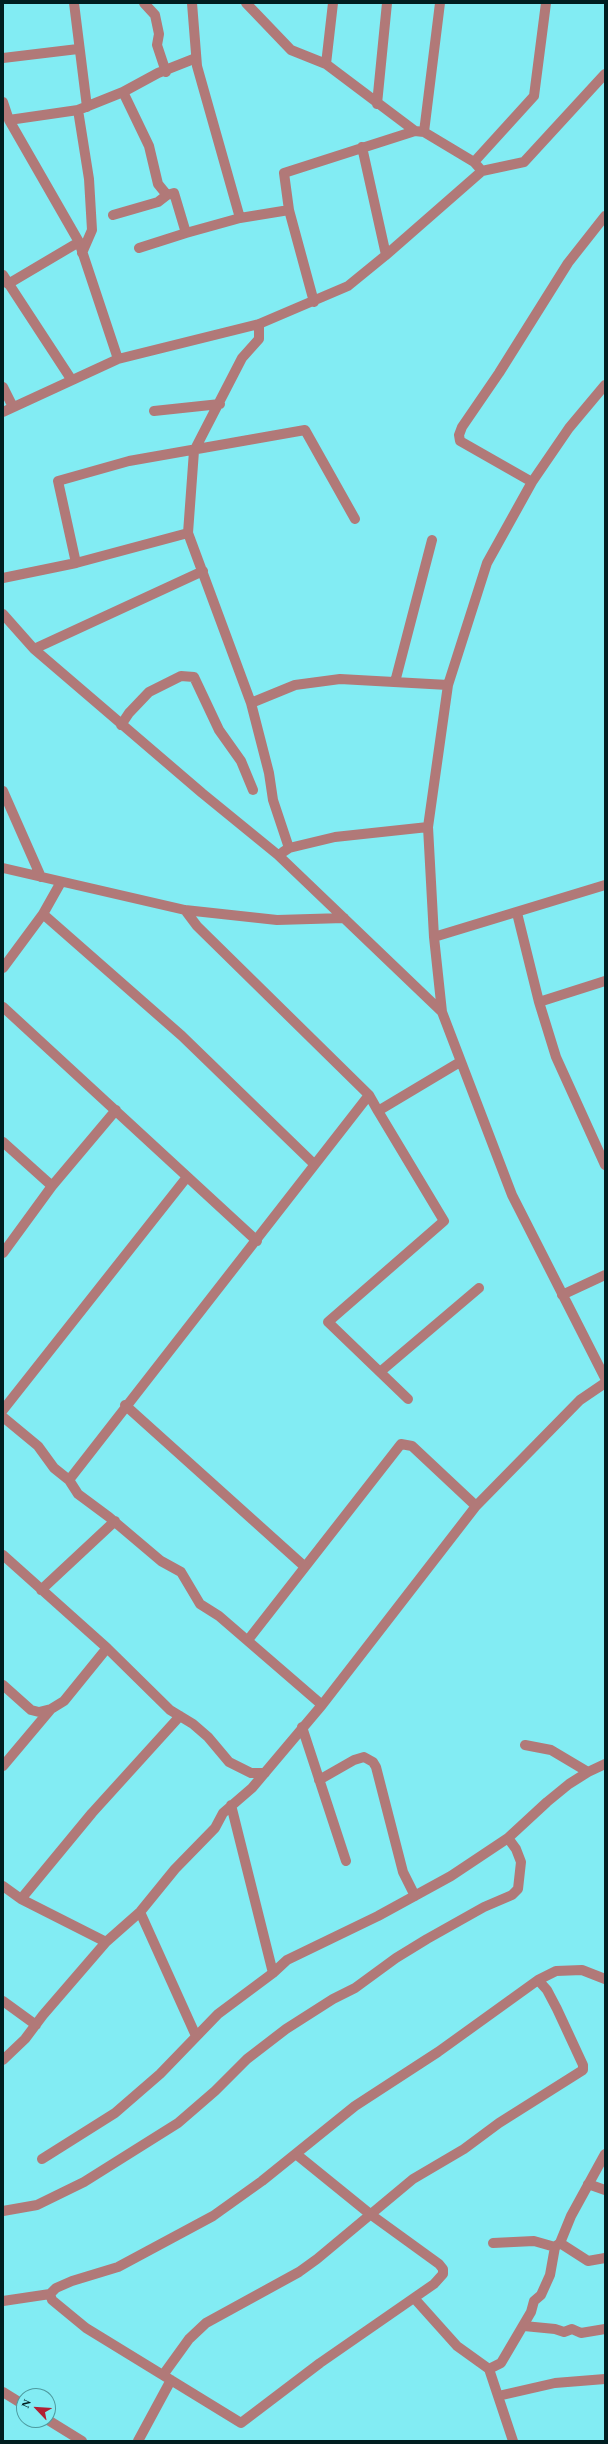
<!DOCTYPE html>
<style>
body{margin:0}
#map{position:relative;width:608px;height:2444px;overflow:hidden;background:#82ecf3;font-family:Georgia,serif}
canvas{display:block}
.frame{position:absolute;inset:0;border:4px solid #001e20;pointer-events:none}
.north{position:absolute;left:16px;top:2388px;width:40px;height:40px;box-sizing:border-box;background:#82ecf3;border:1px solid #4e9a9f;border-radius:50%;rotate:295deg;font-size:11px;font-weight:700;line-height:16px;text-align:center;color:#001e20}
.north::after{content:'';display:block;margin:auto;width:14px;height:18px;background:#b21f33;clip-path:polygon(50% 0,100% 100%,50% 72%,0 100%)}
</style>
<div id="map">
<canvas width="608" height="2444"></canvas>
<div class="frame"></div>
<div class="north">N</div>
</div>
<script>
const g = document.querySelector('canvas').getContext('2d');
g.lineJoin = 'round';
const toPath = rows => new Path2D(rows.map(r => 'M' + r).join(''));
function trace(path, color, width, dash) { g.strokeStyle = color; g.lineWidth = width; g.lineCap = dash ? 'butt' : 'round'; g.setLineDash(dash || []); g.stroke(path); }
const minor = toPath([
 [74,3,87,107],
 [144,3,155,15,159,34,157,45,166,72],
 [192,3,197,66,240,218],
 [246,3,291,50,326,64,415,131,424,132,474,162,482,171],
 [3,58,78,49],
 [326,64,333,3],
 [123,92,149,146,158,184,167,195,174,193,186,233,240,218,289,210],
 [3,102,9,120,79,242,118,359],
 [377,104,387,3],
 [78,110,89,179,92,230,82,253],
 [9,120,78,110,123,92,158,73,196,58],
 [424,132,440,3],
 [362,147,386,255],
 [474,162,534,96,546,3],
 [113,215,158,202,167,195],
 [139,248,186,233],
 [3,275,71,379],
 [8,284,79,242],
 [314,302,289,210,284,173,415,131],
 [259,324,259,339,242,358,194,451,188,533,251,703,269,773,273,800,289,848],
 [605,385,569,428,532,482,487,563,448,685,428,827,434,937,442,1012,512,1195,605,1378],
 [3,387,13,407],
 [154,411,220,404],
 [3,412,118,359,259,324,348,286,386,255,482,171,524,162,605,74],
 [532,482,460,441,459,435,462,427,499,373,568,263,605,216],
 [76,563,58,481,129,461,305,430,355,519],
 [3,578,76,563,188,533],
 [3,614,34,649,202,793,278,855,442,1012],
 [34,649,203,571],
 [395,682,432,540],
 [251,703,295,685,340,679,448,685],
 [121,725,129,713,149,692,181,676,194,677,219,730,241,761,253,790],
 [3,791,41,877],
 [283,852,289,848,335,837,428,827],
 [3,868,185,910,277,920,344,918],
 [517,913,539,1002,556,1057,605,1165],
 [43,914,182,1036,314,1164],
 [434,937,605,885],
 [3,968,43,914,61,882],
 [539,1002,605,981],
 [3,1007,257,1241],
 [369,1095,378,1111,460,1062],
 [378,1111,444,1221,328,1322,408,1399],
 [3,1142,52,1186],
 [3,1253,52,1186,116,1110],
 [562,1295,605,1275],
 [380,1372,479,1288],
 [125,1405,304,1566],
 [3,1410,187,1177],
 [3,1417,38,1446,54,1468,69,1480,78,1494,109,1517,161,1561,181,1572,200,1604,219,1616,322,1705],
 [69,1480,369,1095,197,926,185,910],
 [3,1555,107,1648],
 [41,1590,115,1521],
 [248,1640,401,1444,412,1446,476,1506],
 [3,1685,31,1710,39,1712,51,1709,64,1701,107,1648,170,1710,193,1724,208,1737,229,1762,251,1773,265,1773],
 [302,1727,346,1861],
 [525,1745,551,1750,588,1772],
 [3,1766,51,1709],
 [319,1780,354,1760,364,1757,373,1762,376,1767,403,1872,415,1896],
 [231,1805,273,1973],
 [3,1886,21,1899,106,1942],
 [21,1899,92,1813,180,1716],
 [140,1912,196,2036],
 [3,2001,36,2025],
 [3,2060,25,2039,43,2015,106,1942,140,1912,175,1869,215,1828,223,1813,252,1788,322,1705,476,1506,580,1400,605,1383],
 [42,2159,115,2113,160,2074,218,2014,273,1973,287,1960,378,1916,451,1876,508,1838,547,1802,569,1784,588,1772,605,1764],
 [588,2184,605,2190],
 [3,2211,37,2205,84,2182,178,2123,215,2091,247,2059,286,2029,333,1999,355,1988,396,1958,427,1939,484,1907,512,1895,518,1889,521,1862,516,1849,508,1838],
 [562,2238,560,2243,588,2261,605,2258],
 [493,2243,534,2241,555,2247],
 [50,2294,52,2300,86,2328,241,2423,320,2363,434,2284,443,2274,443,2269,439,2264,370,2214,296,2154],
 [414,2298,457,2346,489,2369,513,2441],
 [3,2301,50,2294,56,2288,72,2281,118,2267,213,2216,262,2181,355,2106,438,2052,538,1980,556,1971,582,1970,605,1979],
 [524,2326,555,2329,564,2332,572,2329,581,2333,605,2329],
 [489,2369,501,2363,531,2312,534,2301,541,2295,550,2275,555,2247,560,2243,571,2216,605,2154],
 [163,2375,189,2339,206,2323,299,2272,317,2259,413,2179,464,2149,499,2123,583,2070,583,2065,557,2009,547,1990,538,1980],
 [3,2392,24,2405],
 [498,2396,555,2383,605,2379],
 [48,2420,82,2441],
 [138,2441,171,2380]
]);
trace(minor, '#b17978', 10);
</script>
